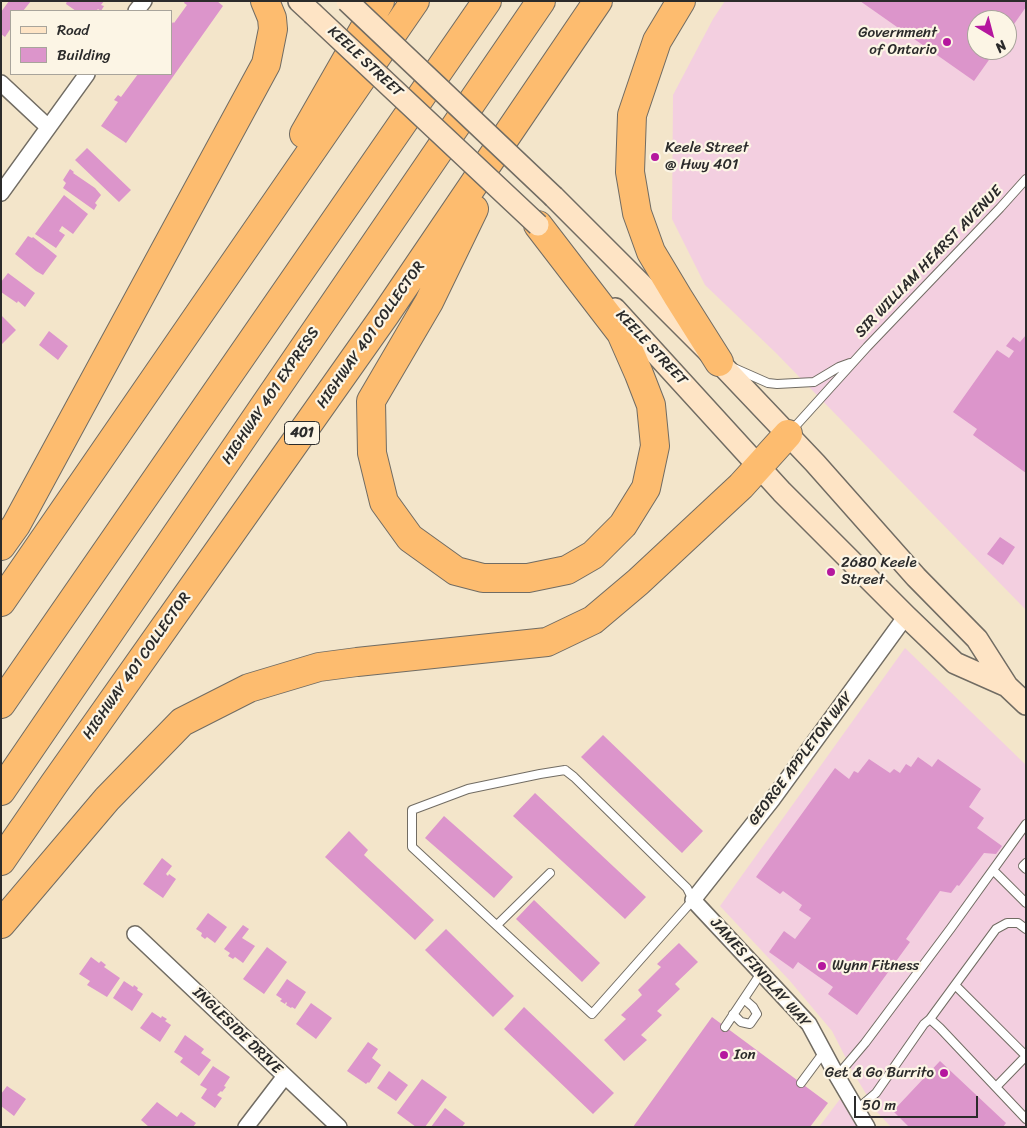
<!DOCTYPE html>
<style>
body{margin:0}
#map{position:relative;width:1027px;height:1128px;overflow:hidden;background:#f3e5ca;font-family:Sriracha,sans-serif}
canvas{display:block}
.frame{position:absolute;inset:0;border:2px solid #2b2b2b;pointer-events:none}
.legend{position:absolute;left:10px;top:10px;width:162px;height:65px;box-sizing:border-box;background:#fcf5e5;border:1px solid #a8a49b;margin:0;padding:6px 9px;list-style:none;font-size:15px;color:#2b2b2b}
.legend li{display:flex;align-items:center;gap:10px;height:25px}
.legend b{width:25px;border:1px solid #a8a49b}
.north{position:absolute;left:967px;top:10px;width:50px;height:50px;box-sizing:border-box;background:#fcf5e5;border:1px solid #a8a49b;border-radius:50%;rotate:143deg;font-size:14px;font-weight:700;line-height:20px;text-align:center;color:#2b2b2b}
.north::after{content:'';display:block;margin:auto;width:18px;height:22px;background:#b5179e;clip-path:polygon(50% 0,100% 100%,50% 72%,0 100%)}
.scale{position:absolute;left:854px;top:1096px;width:124px;height:22px;box-sizing:border-box;border:2px solid #2b2b2b;border-top:0;padding-left:6px;font-size:15px;line-height:18px;white-space:nowrap;color:#2b2b2b;-webkit-text-stroke:4px #fcf5e5;paint-order:stroke}
</style>
<div id="map">
<canvas width="1027" height="1128"></canvas>
<div class="frame"></div>
<ul class="legend">
<li><b style="height:6px;background:#fee4c5"></b>Road</li>
<li><b style="height:14px;background:#dc95cb"></b>Building</li>
</ul>
<div class="north">N</div>
<div class="scale">50 m</div>
</div>
<script>
const g = document.querySelector('canvas').getContext('2d');
g.lineJoin = 'round';
function paint(path, color) { g.fillStyle = color; g.fill(path, 'evenodd'); }
const toPath = rows => new Path2D(rows.map(r => 'M' + r).join(''));
function trace(path, color, width, dash) { g.strokeStyle = color; g.lineWidth = width; g.lineCap = dash ? 'butt' : 'round'; g.setLineDash(dash || []); g.stroke(path); }
function write(font, color, halo, rows, align = 'center') {
  g.font = font + ' Sriracha,sans-serif'; g.lineWidth = 4.5; g.setLineDash([]); g.textBaseline = 'middle'; g.strokeStyle = halo; g.fillStyle = color; for (const [text, x, y, turn = 0] of rows) {
    g.save(); g.translate(x, y); g.rotate((+turn || 0) * Math.PI / 180); g.textAlign = isNaN(turn) ? turn : align; if (halo) g.strokeText(text, 0, 0); g.fillText(text, 0, 0); g.restore();
  }
}
const built = toPath([
 [725,1,1026,1,1026,610,776,353,705,285,672,219,673,95,713,19],
 [977,20,1007,20,1007,50,977,50],
 [905,648,1026,765,1026,1127,891,1127,877,1112,854,1074,832,1031,790,981,720,906],
 [840,1099,862,1127,819,1127]
]);
const building = toPath([
 [9,1,31,1,23,11,11,11,11,28,5,37,1,34,1,12],
 [67,1,104,1,101,5,104,6,101,11,98,9,96,11,76,11,66,4],
 [185,1,217,1,223,6,126,143,101,126,118,102,114,100,118,95,121,97,138,74,171,74,171,25,173,22,174,23,187,5,184,3],
 [860,1,1026,1,1026,7,1007,34,1007,20,977,20,977,50,996,50,974,81],
 [87,148,131,190,119,202,75,160],
 [70,169,74,172,73,173,95,188,101,195,95,203,97,205,94,210,63,188,66,183,63,180],
 [64,195,88,214,73,234,62,226,59,231,65,235,56,248,35,234],
 [28,236,32,238,33,237,57,256,43,275,36,271,15,254],
 [8,273,35,293,25,307,18,301,17,303,1,292,1,282],
 [1,315,16,330,1,345],
 [49,331,68,346,58,360,39,345],
 [1026,335,1026,473,973,435,977,429,953,412,997,350,1009,358,1014,351,1006,346,1013,337,1020,342],
 [1000,537,1015,547,1003,565,987,554],
 [603,735,703,831,682,853,581,757],
 [918,757,932,767,938,759,981,789,969,807,984,818,977,828,1002,846,996,854,984,853,959,886,957,885,951,893,940,891,906,939,910,942,857,1015,828,994,833,987,798,962,793,969,769,952,784,931,795,939,811,918,799,910,802,905,783,891,780,894,756,877,835,768,849,779,854,771,858,773,869,759,890,773,894,769,900,773,906,764,911,767],
 [535,793,646,897,625,919,513,816],
 [444,816,513,877,494,898,425,838],
 [349,831,368,850,364,855,434,920,415,940,325,857],
 [162,858,172,866,166,874,168,876,169,874,176,879,163,898,143,884],
 [534,900,600,963,582,982,516,919],
 [208,913,227,927,215,943,207,937,205,939,201,936,202,933,196,929],
 [243,925,249,929,242,938,255,946,243,963,235,957,233,959,228,956,230,953,224,949],
 [446,929,514,996,493,1017,425,950],
 [679,943,698,962,675,984,680,989,657,1011,662,1015,641,1035,647,1040,624,1061,604,1040,626,1019,621,1015,642,995,638,990,661,967,657,964],
 [267,947,287,962,264,994,243,979],
 [91,957,99,963,101,961,106,965,104,967,120,978,107,997,87,985,90,981,79,974],
 [287,979,306,992,295,1009,292,1007,291,1008,286,1005,287,1003,286,1002,285,1004,280,1001,282,999,276,995],
 [124,981,133,987,134,985,138,988,137,990,143,994,132,1011,113,998],
 [311,1003,332,1018,316,1039,296,1024],
 [524,1007,614,1093,593,1114,504,1029],
 [152,1012,161,1018,162,1016,167,1019,165,1021,171,1025,160,1042,140,1028],
 [712,1017,828,1103,810,1127,633,1127],
 [185,1035,204,1049,201,1053,211,1060,199,1076,180,1062,183,1058,174,1052],
 [368,1042,378,1049,372,1058,381,1065,369,1083,368,1082,366,1084,347,1071],
 [940,1061,1006,1123,1003,1127,909,1127,893,1111],
 [213,1066,230,1077,224,1086,226,1087,222,1092,221,1091,217,1095,222,1098,215,1108,201,1098,207,1089,200,1085],
 [389,1071,408,1085,396,1101,377,1088],
 [422,1079,447,1097,425,1127,416,1127,397,1113],
 [7,1086,26,1099,14,1116,1,1106,1,1094],
 [157,1102,177,1117,181,1112,196,1123,193,1127,149,1127,141,1120],
 [445,1108,465,1123,462,1127,431,1127]
]);
const service = toPath([
 [734,368,768,383,777,384,814,382,839,367,850,363],
 [791,431,867,347,1000,208,1026,179],
 [565,770,574,777,687,888,693,900,592,1014,412,847,412,810,468,789,540,774,565,770],
 [1026,863,1023,866,1026,869],
 [993,870,1026,903],
 [497,925,550,873],
 [955,985,1026,1056],
 [733,1014,741,1022,750,1024,757,1014,753,1007,744,999],
 [930,1019,996,929,1007,923,1018,923,1026,929],
 [725,1027,761,973],
 [837,1076,865,1043,951,928,1026,824],
 [801,1083,824,1052],
 [996,1087,1026,1056],
 [856,1110,876,1093,924,1024,930,1019,940,1028,1026,1119]
]);
const minor = toPath([
 [136,11,144,1],
 [1,83,48,127],
 [1,193,87,74],
 [135,934,339,1127],
 [246,1127,285,1076],
 [867,1127,837,1076,809,1024,693,900,772,800,906,616]
]);
const secondary = toPath([
 [299,1,312,13],
 [554,197,719,362,815,463,916,577,977,639,1007,686,1026,704],
 [615,309,782,492,906,616,955,663,1007,686]
]);
const motorway = toPath([
 [681,1,657,41,632,115,630,172,637,213,651,252,678,297,719,362],
 [304,134,380,1],
 [474,209,429,302,371,401,372,453,384,502,410,538,456,571,483,578,528,578,567,570,593,555,623,525,646,488,655,446,651,405,639,374,621,333,538,225],
 [1,546,16,525,266,64,273,29,272,18,265,1],
 [1,602,204,307,415,1],
 [1,704,487,1],
 [1,791,541,1],
 [1,861,54,784,385,315,598,1],
 [1,924,107,799,182,722,249,688,319,667,357,662,547,642,593,620,638,582,741,486,788,434]
]);
const secondaryBridge = toPath([
 [347,1,554,197],
 [312,13,538,225]
]);
const markers = [
 [947,42,5,"#b5179e"],
 [655,157,5,"#b5179e"],
 [831,572,5,"#b5179e"],
 [822,966,5,"#b5179e"],
 [724,1055,5,"#b5179e"],
 [944,1073,5,"#b5179e"]
];
const shields = [
 [302,433,35]
];
const shieldNames = [
 ["401",302,433]
];
const poiNames = [
 ["Government",937,33,"right"],
 ["of Ontario",937,50,"right"],
 ["Keele Street",665,148],
 ["@ Hwy 401",665,165],
 ["2680 Keele",841,563],
 ["Street",841,580],
 ["Wynn Fitness",832,966],
 ["Ion",734,1055],
 ["Get & Go Burrito",934,1073,"right"]
];
const streetNames = [
 ["KEELE STREET",365,62,43],
 ["SIR WILLIAM HEARST AVENUE",929,262,-46],
 ["HIGHWAY 401 COLLECTOR",371,335,-55],
 ["KEELE STREET",651,348,47],
 ["HIGHWAY 401 EXPRESS",271,396,-56],
 ["HIGHWAY 401 COLLECTOR",137,666,-55],
 ["GEORGE APPLETON WAY",801,759,-53],
 ["JAMES FINDLAY WAY",760,973,48],
 ["INGLESIDE DRIVE",237,1031,44]
];
paint(built, '#f3cfe0');
paint(building, '#dc95cb');
trace(service, '#716c63', 10);
trace(minor, '#716c63', 18);
trace(secondary, '#716c63', 24);
trace(motorway, '#716c63', 30);
trace(service, '#fff', 8);
trace(minor, '#fff', 15);
trace(secondary, '#fee4c5', 21);
trace(motorway, '#fdbc6f', 28);
trace(secondaryBridge, '#716c63', 24, []);
trace(secondaryBridge, '#fee4c5', 21);
for (const [x, y, r, color] of markers) { const dot = new Path2D(); dot.arc(x, y, r, 0, 2 * Math.PI); g.fillStyle = color; g.fill(dot); trace(dot, '#fcf5e5', 2); }
for (const [x, y, w] of shields) { const box = new Path2D(); box.roundRect(x - w / 2, y - 11.5, w, 23, 4); g.fillStyle = '#fcf5e5'; g.fill(box); trace(box, '#2b2b2b', 1); }
write('bold 14px', '#2b2b2b', null, shieldNames);
write('15px', '#2b2b2b', '#fcf5e5', poiNames, 'left');
write('15px', '#2b2b2b', '#fcf5e5', streetNames);
</script>
